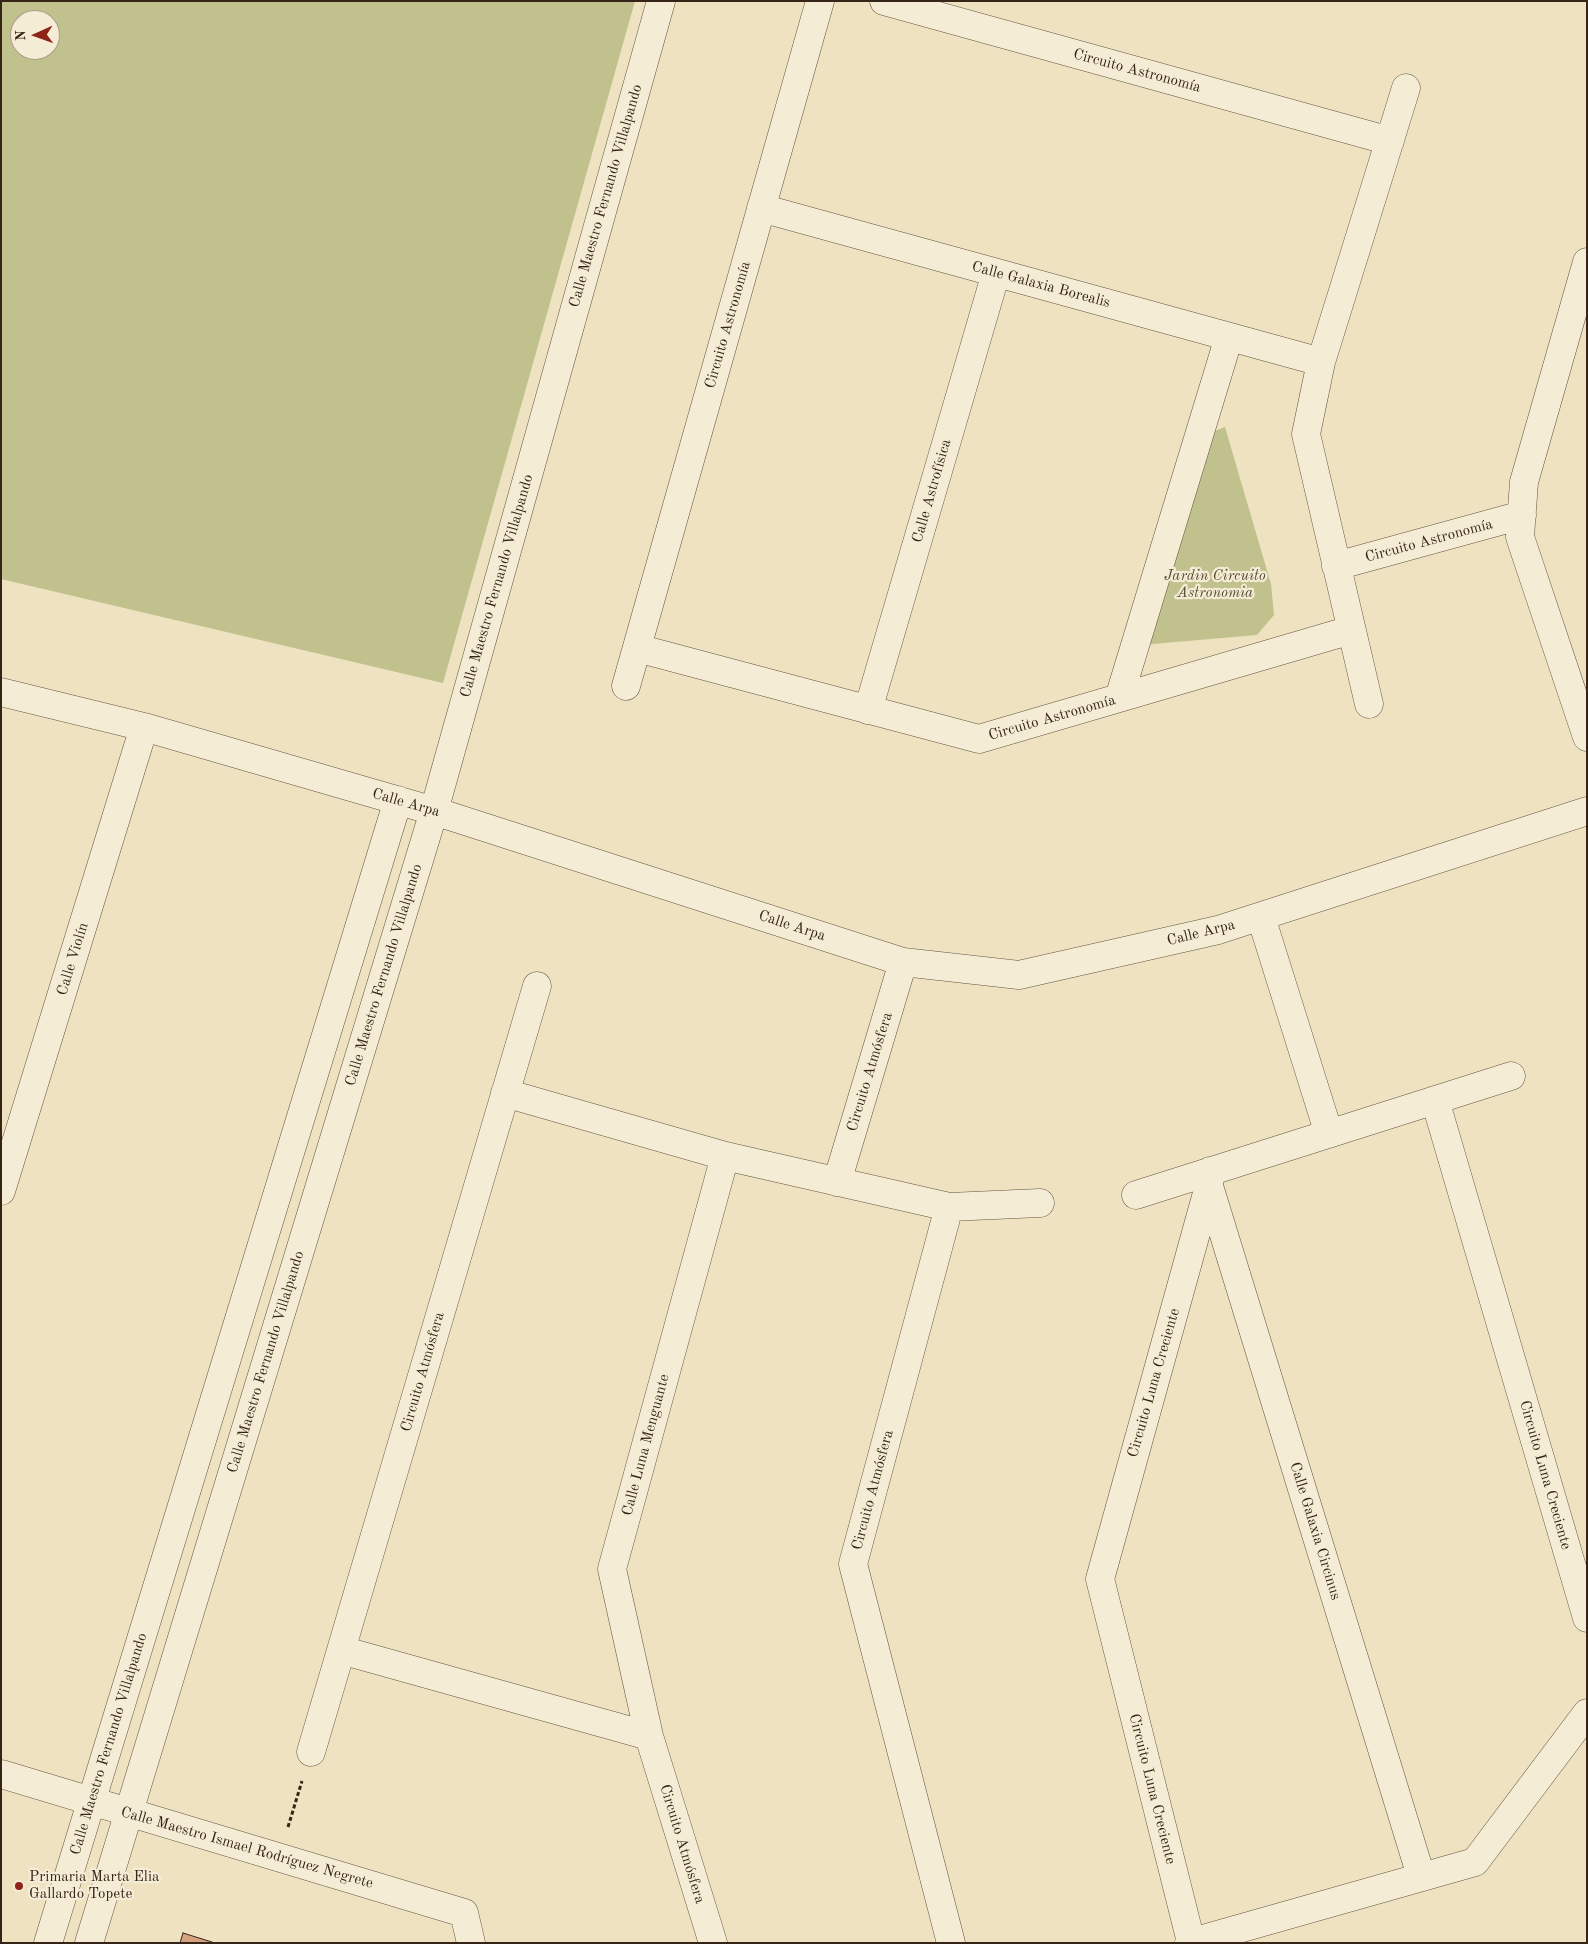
<!DOCTYPE html>
<meta charset="utf-8">
<style>
body{margin:0}
#map{position:relative;width:1588px;height:1944px;overflow:hidden;background:#efe2c0;font-family:"Old Standard TT",serif}
canvas{display:block}
.frame{position:absolute;inset:0;border:2px solid #362516;pointer-events:none}
.north{position:absolute;left:10px;top:10px;width:50px;height:50px;box-sizing:border-box;background:#f5ecd6;border:1px solid #a99c89;border-radius:50%;rotate:268deg;font-size:14px;font-weight:700;line-height:20px;text-align:center;color:#362516}
.north::after{content:'';display:block;margin:auto;width:18px;height:22px;background:#8f2418;clip-path:polygon(50% 0,100% 100%,50% 72%,0 100%)}
</style>
<div id="map">
<canvas width="1588" height="1944"></canvas>
<div class="frame"></div>
<div class="north">N</div>
</div>
<script>
const g = document.querySelector('canvas').getContext('2d');
g.lineJoin = 'round';
function paint(path, color) { g.fillStyle = color; g.fill(path, 'evenodd'); }
const toPath = rows => new Path2D(rows.map(r => 'M' + r).join(''));
function trace(path, color, width, dash) { g.strokeStyle = color; g.lineWidth = width; g.lineCap = dash ? 'butt' : 'round'; g.setLineDash(dash || []); g.stroke(path); }
function write(font, color, halo, rows, align = 'center') {
  g.font = font + ' "Old Standard TT",serif'; g.lineWidth = 4.5; g.setLineDash([]); g.textBaseline = 'middle'; g.strokeStyle = halo; g.fillStyle = color; for (const [text, x, y, turn = 0] of rows) {
    g.save(); g.translate(x, y); g.rotate((+turn || 0) * Math.PI / 180); g.textAlign = isNaN(turn) ? turn : align; if (halo) g.strokeText(text, 0, 0); g.fillText(text, 0, 0); g.restore();
  }
}
const green = toPath([
 [1,1,635,1,443,683,1,579],
 [20,20,50,20,50,50,20,50],
 [1225,427,1271,584,1274,615,1257,635,1141,645,1207,434]
]);
const building = toPath([
 [183,1933,215,1943,180,1943,183,1933]
]);
const path = toPath([
 [288,1827,302,1781]
]);
const street = toPath([
 [884,1,1390,141],
 [761,208,1321,362],
 [1587,262,1524,482,1520,537,1587,737],
 [1336,566,1522,515],
 [637,648,979,739,1351,630],
 [626,686,820,1],
 [1,692,144,727,434,811,903,962,1019,975,1218,930,1587,811],
 [1119,698,1229,337],
 [1369,704,1306,434,1321,362,1406,88],
 [868,710,996,273],
 [1261,917,1329,1134],
 [505,1093,725,1156,949,1207,1040,1203],
 [1435,1100,1587,1618],
 [837,1182,903,962],
 [1209,1186,1421,1876],
 [1,1191,144,727],
 [1136,1195,1511,1076],
 [949,1207,853,1564,951,1943],
 [341,1650,649,1736],
 [311,1752,537,986],
 [1,1774,464,1913,471,1943],
 [1191,1942,1100,1579,1209,1186,1210,1171],
 [48,1943,398,800],
 [89,1943,434,811,661,1],
 [713,1943,649,1736,612,1569,725,1156],
 [1189,1943,1475,1862,1587,1713]
]);
const markers = [
 [19,1886,5,"#8f2418"]
];
const streetNames = [
 ["Circuito Astronomía",1137,71,15],
 ["Calle Maestro Fernando Villalpando",606,196,-74],
 ["Calle Galaxia Borealis",1041,285,15],
 ["Circuito Astronomía",728,325,-74],
 ["Calle Astrofísica",932,491,-74],
 ["Circuito Astronomía",1429,541,-15],
 ["Calle Maestro Fernando Villalpando",497,586,-74],
 ["Circuito Astronomía",1052,718,-16],
 ["Calle Arpa",406,803,16],
 ["Calle Arpa",792,926,18],
 ["Calle Arpa",1201,933,-14],
 ["Calle Violín",73,959,-73],
 ["Calle Maestro Fernando Villalpando",384,975,-73],
 ["Circuito Atmósfera",870,1072,-73],
 ["Calle Maestro Fernando Villalpando",266,1362,-73],
 ["Circuito Atmósfera",423,1372,-74],
 ["Circuito Luna Creciente",1154,1383,-74],
 ["Calle Luna Menguante",646,1445,-75],
 ["Circuito Luna Creciente",1545,1475,74],
 ["Circuito Atmósfera",873,1490,-75],
 ["Calle Galaxia Circinus",1315,1531,73],
 ["Calle Maestro Fernando Villalpando",109,1744,-73],
 ["Circuito Luna Creciente",1152,1789,76],
 ["Circuito Atmósfera",682,1844,73],
 ["Calle Maestro Ismael Rodríguez Negrete",247,1848,16]
];
const parkNames = [
 ["Jardin Circuito",1215,576],
 ["Astronomia",1215,593]
];
const poiNames = [
 ["Primaria Marta Elia",29,1877],
 ["Gallardo Topete",29,1894]
];
paint(green, '#c0c18d');
paint(building, '#d7a280');
trace(building, '#362516', 1);
trace(street, '#645440', 29);
trace(path, '#362516', 3, [4, 2.5]);
trace(street, '#f5ecd6', 28);
for (const [x, y, r, color] of markers) { const dot = new Path2D(); dot.arc(x, y, r, 0, 2 * Math.PI); g.fillStyle = color; g.fill(dot); trace(dot, '#f5ecd6', 2); }
write('15px', '#362516', '#f5ecd6', streetNames);
write('italic 15px', '#584c34', '#f5ecd6', parkNames);
write('15px', '#362516', '#f5ecd6', poiNames, 'left');
</script>
